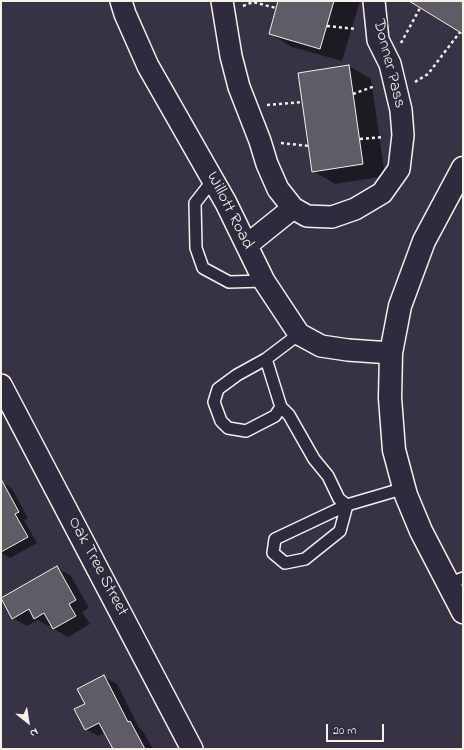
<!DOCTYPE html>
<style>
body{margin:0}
#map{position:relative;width:464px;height:750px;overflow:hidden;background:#373244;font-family:"Indie Flower",sans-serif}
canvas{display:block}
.frame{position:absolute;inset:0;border:2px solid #f4f1e8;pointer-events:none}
.north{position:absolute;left:8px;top:702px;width:40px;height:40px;-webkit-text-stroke:3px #2f2a3d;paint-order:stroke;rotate:150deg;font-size:11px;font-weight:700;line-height:16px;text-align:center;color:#f4f1e8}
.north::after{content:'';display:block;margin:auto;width:14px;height:18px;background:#f4f1e8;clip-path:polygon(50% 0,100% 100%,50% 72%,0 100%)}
.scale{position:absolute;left:326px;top:724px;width:58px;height:18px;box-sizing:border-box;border:2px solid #f4f1e8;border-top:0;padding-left:5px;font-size:12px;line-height:14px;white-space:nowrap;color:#f4f1e8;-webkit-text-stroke:3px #2f2a3d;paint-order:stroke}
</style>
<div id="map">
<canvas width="464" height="750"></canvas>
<div class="frame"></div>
<div class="north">N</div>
<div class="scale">20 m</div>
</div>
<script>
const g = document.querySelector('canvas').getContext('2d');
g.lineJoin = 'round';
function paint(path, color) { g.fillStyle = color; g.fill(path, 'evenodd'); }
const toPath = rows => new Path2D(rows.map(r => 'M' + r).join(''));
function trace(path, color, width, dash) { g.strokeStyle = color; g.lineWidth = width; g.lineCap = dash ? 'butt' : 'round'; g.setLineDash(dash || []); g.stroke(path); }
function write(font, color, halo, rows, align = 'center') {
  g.font = font + ' "Indie Flower",sans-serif'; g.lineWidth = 3.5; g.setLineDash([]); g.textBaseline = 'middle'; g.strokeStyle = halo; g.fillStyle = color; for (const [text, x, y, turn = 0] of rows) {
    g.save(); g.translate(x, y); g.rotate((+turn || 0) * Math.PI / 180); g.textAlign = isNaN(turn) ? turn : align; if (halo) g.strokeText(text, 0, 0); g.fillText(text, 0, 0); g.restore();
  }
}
const shadow = toPath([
 [279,1,360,1,342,61,292,47,270,34],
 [349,66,371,79,385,176,335,184,313,171],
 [3,483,12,489,28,518,24,520,37,543,10,558,1,553,1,484],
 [57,568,71,576,89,608,82,612,90,624,68,637,54,629,52,624,49,626,38,620,27,626,13,618],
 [104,677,117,684,139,728,142,730,153,749,114,749,105,732,98,736,86,729,86,705]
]);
const building = toPath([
 [278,1,334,1,320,49,269,34,278,1],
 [409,1,463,1,463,34,409,1],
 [349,65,363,164,312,172,298,73,349,65],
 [1,479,19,512,15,514,28,537,1,552,1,479],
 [57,566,76,600,69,604,76,616,53,629,44,613,34,619,29,609,12,619,1,598,57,566],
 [104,675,128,722,130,721,145,749,113,749,99,723,85,730,74,709,85,704,77,689,104,675]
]);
const path = toPath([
 [243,6,253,2,276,8],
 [327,26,356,29],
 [401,43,420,8],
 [415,82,428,74,460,32],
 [353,94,375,86],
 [267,105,302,102],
 [360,139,383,137],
 [281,143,309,146]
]);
const service = toPath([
 [213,180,195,203,196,248,203,268,229,282,264,281],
 [266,359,281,407,275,416,246,431,228,428,221,421,214,402,218,389,237,375,266,359,299,334],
 [281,407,289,415,314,459,328,476,339,499,347,505,405,488],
 [347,505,340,531,305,559,285,563,273,553,275,539,347,505],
 [448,584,463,578]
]);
const minor = toPath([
 [121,1,125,14,148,66,226,203,264,281,299,334,321,346,348,350,391,353],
 [222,1,231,56,239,87,260,141,267,164,278,189,293,208,307,216,332,217,355,209,382,193,399,169,403,135,401,110,390,64,378,40,374,1],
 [247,245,293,208],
 [1,385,192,749]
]);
const primary = toPath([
 [463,168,424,241,400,306,391,353,390,398,394,450,406,495,421,531,463,612]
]);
const streetNames = [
 ["Donner Pass",388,64,76],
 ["Willott Road",229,211,63],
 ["Oak Tree Street",97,567,62]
];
paint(shadow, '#0007');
paint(building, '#5f5c67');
trace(building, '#f4f1e8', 1);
trace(service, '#f4f1e8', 14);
trace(minor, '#f4f1e8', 24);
trace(primary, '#f4f1e8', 25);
trace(path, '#f4f1e8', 2.5, [3, 3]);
trace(service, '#2f2a3d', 11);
trace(minor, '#2f2a3d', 21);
trace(primary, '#2f2a3d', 22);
write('17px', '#f4f1e8', '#2f2a3d', streetNames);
</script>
